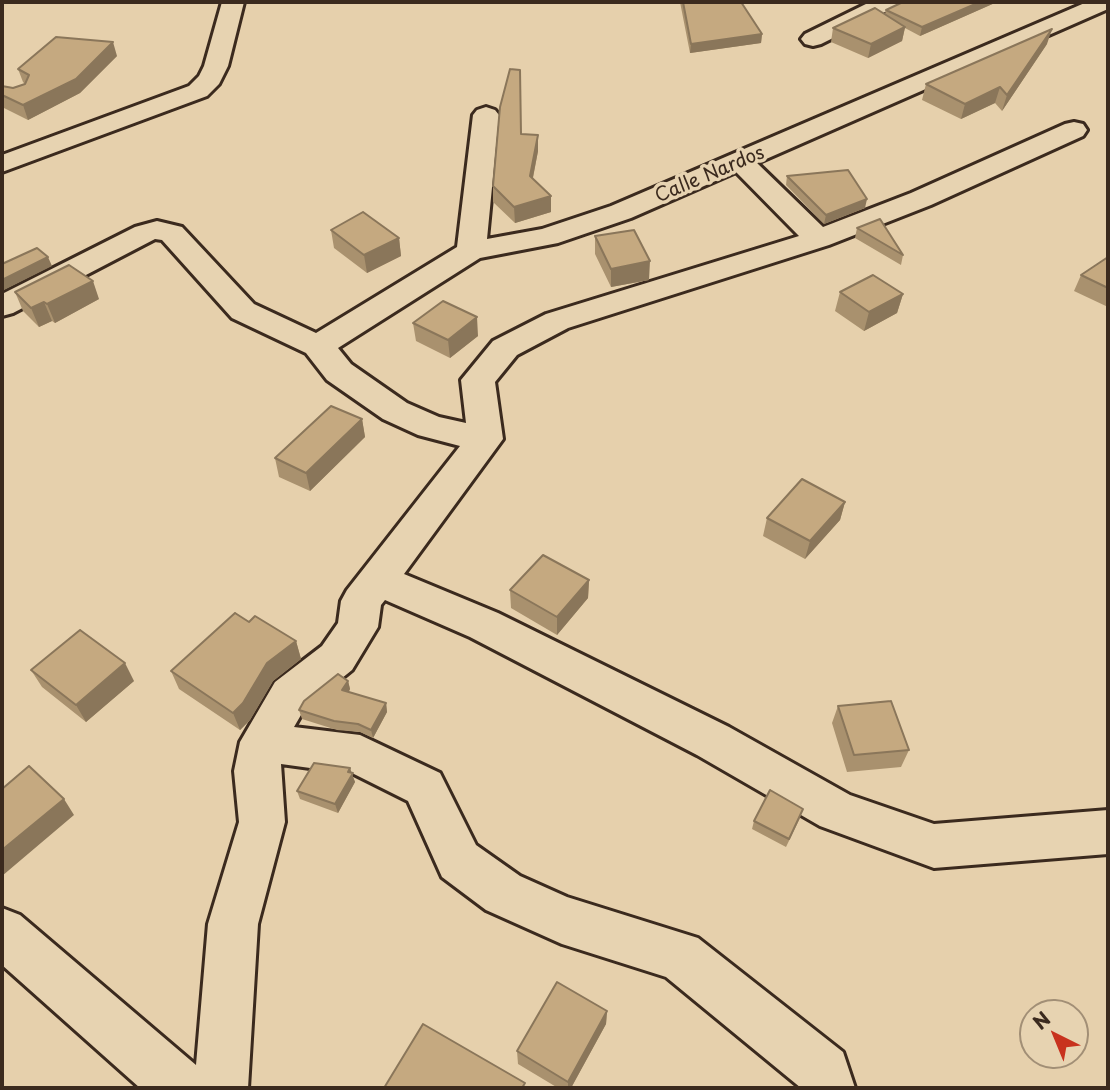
<!DOCTYPE html>
<style>
body{margin:0}
#map{position:relative;width:1110px;height:1090px;overflow:hidden;background:#e6d0ac;font-family:"Playpen Sans",sans-serif}
canvas{display:block}
.frame{position:absolute;inset:0;border:4px solid #3b2a1e;pointer-events:none}
.north{position:absolute;left:1019px;top:999px;width:70px;height:70px;box-sizing:border-box;background:#e7d3b1;border:2px solid #a28f76;border-radius:50%;rotate:317deg;font-size:19px;font-weight:700;line-height:28px;text-align:center;color:#3b2a1e}
.north::after{content:'';display:block;margin:auto;width:24px;height:32px;background:#c8321e;clip-path:polygon(50% 0,100% 100%,50% 72%,0 100%)}
</style>
<div id="map">
<canvas width="1110" height="1090"></canvas>
<div class="frame"></div>
<div class="north">N</div>
</div>
<script>
const g = document.querySelector('canvas').getContext('2d');
g.lineJoin = 'round';
const toPath = rows => new Path2D(rows.map(r => 'M' + r).join(''));
function trace(path, color, width, dash) { g.strokeStyle = color; g.lineWidth = width; g.lineCap = dash ? 'butt' : 'round'; g.setLineDash(dash || []); g.stroke(path); }
function paint(path, color) { g.fillStyle = color; g.fill(path, 'evenodd'); }
function write(font, color, halo, rows, align = 'center') {
  g.font = font + ' "Playpen Sans",sans-serif'; g.lineWidth = 7; g.setLineDash([]); g.textBaseline = 'middle'; g.strokeStyle = halo; g.fillStyle = color; for (const [text, x, y, turn = 0] of rows) {
    g.save(); g.translate(x, y); g.rotate((+turn || 0) * Math.PI / 180); g.textAlign = isNaN(turn) ? turn : align; if (halo) g.strokeText(text, 0, 0); g.fillText(text, 0, 0); g.restore();
  }
}
const minor = toPath([
 [222,2,244,2,228,66,219,84,207,96,2,172,2,155,189,86,199,76,204,66,222,2],
 [870,2,898,2,895,7,821,44,813,46,805,44,801,39,805,34,870,2],
 [1087,2,1108,2,1108,9,757,163,823,227,911,193,1065,124,1074,122,1083,124,1087,130,1083,136,931,205,829,245,568,328,517,355,495,382,503,439,404,574,498,613,729,727,850,795,934,824,1108,810,1108,854,934,868,820,826,697,755,470,637,385,600,381,605,378,627,352,670,305,708,294,727,360,735,440,773,476,845,520,876,567,897,698,938,843,1052,855,1088,801,1088,666,977,562,944,486,910,442,877,408,801,354,774,281,764,285,822,258,924,248,1088,140,1088,2,965,2,908,20,915,196,1065,208,924,239,822,234,771,240,742,275,682,322,646,338,623,341,601,347,590,460,446,418,435,383,419,327,380,306,353,232,318,162,240,155,239,13,313,2,316,2,294,135,227,157,221,182,227,254,304,316,333,457,247,473,115,477,110,486,107,495,110,499,115,487,239,542,229,611,206,1087,2],
 [736,172,799,236,546,314,493,341,461,380,466,423,439,417,407,403,351,364,338,348,480,258,558,243,631,218,736,172]
]);
const wall = toPath([
 [680,2,741,2,762,34,761,43,690,53],
 [997,2,920,36,905,28,902,41,868,58,831,42,833,28,885,14,886,10],
 [1047,44,1002,111,995,103,961,119,922,100,926,84],
 [117,56,80,93,28,120,2,107,2,86,13,88,25,84,23,82,18,69],
 [521,134,538,151,533,178,551,212,515,223,493,202,493,186],
 [787,176,865,208,824,224,786,185],
 [857,228,903,255,901,265,855,238],
 [331,230,399,238,401,256,367,273,334,248],
 [595,236,649,280,611,287,595,254],
 [1108,257,1108,307,1074,291,1081,275],
 [15,292,99,299,55,323,52,321,39,327,23,311],
 [840,292,903,294,897,313,864,331,835,311],
 [413,323,478,336,450,358,416,341],
 [362,419,365,437,310,491,279,477,275,458],
 [845,502,840,520,805,559,763,536,767,518],
 [589,580,588,598,557,635,511,608,510,590],
 [249,622,296,641,301,659,273,681,250,720,240,730,179,689,171,671],
 [31,670,134,681,86,722,42,687],
 [348,681,350,689,349,692,386,703,387,712,373,738,360,732,337,730,302,719,299,710],
 [838,706,909,750,901,767,847,772,832,723],
 [351,773,355,782,338,813,300,799,297,791],
 [800,818,786,847,752,829,754,821],
 [607,1011,606,1024,571,1088,558,1088,518,1064,517,1051]
]);
const shadedWall = toPath([
 [980,2,997,2,920,36,922,27],
 [905,27,902,41,868,58,871,44],
 [1052,29,1047,44,1002,111,1007,95],
 [762,34,761,43,690,53,691,44],
 [113,42,117,56,80,93,28,120,23,105],
 [1000,87,995,103,961,119,965,104],
 [538,135,538,151,530,192,530,176],
 [551,196,551,212,515,223,514,207],
 [867,199,865,208,824,224,826,215],
 [399,238,401,256,367,273,364,255],
 [48,257,52,266,2,291,2,280],
 [650,261,649,280,611,287,611,269],
 [93,281,99,299,55,323,47,304],
 [903,294,897,313,864,331,869,312],
 [44,302,52,321,39,327,31,308],
 [477,317,478,336,450,358,448,340],
 [362,419,365,437,310,491,306,473],
 [845,502,840,520,805,559,810,541],
 [589,580,588,598,557,635,557,617],
 [296,641,301,659,273,681,250,720,240,730,233,713,267,663],
 [125,663,134,681,86,722,76,705],
 [348,681,350,689,344,699,342,690],
 [386,703,387,712,373,738,371,730],
 [350,768,355,782,338,813,335,804],
 [64,799,74,815,2,876,2,850],
 [607,1011,606,1024,571,1088,568,1088,568,1082]
]);
const building = toPath([
 [683,2,741,2,762,34,691,44,683,2],
 [903,2,980,2,922,27,886,10,903,2],
 [875,8,905,27,871,44,833,28,875,8],
 [1052,29,1007,95,1000,87,965,104,926,84,1052,29],
 [56,37,113,42,76,79,23,105,2,95,2,86,13,88,25,84,29,75,18,69,56,37],
 [510,69,520,70,521,134,538,135,530,176,551,196,514,207,493,186,500,107,510,69],
 [848,170,867,199,826,215,787,176,848,170],
 [363,212,399,238,364,255,331,230,363,212],
 [880,219,903,255,857,228,880,219],
 [634,230,650,261,611,269,595,236,634,230],
 [37,248,48,257,2,280,2,264,37,248],
 [1108,257,1108,288,1081,275,1108,257],
 [69,265,93,281,47,304,44,302,31,308,15,292,69,265],
 [873,275,903,294,869,312,840,292,873,275],
 [443,301,477,317,448,340,413,323,443,301],
 [331,406,362,419,306,473,275,458,331,406],
 [802,479,845,502,810,541,767,518,802,479],
 [543,555,589,580,557,617,510,590,543,555],
 [235,613,249,622,255,616,296,641,267,663,243,703,233,713,171,671,235,613],
 [80,630,125,663,76,705,31,670,80,630],
 [338,674,348,681,342,690,386,703,371,730,358,724,334,721,299,710,304,701,338,674],
 [891,701,909,750,854,755,838,706,891,701],
 [314,763,350,768,348,772,353,773,335,804,297,791,314,763],
 [29,766,64,799,2,850,2,789,29,766],
 [770,790,803,809,789,839,754,821,770,790],
 [557,982,607,1011,568,1082,517,1051,557,982],
 [423,1024,525,1083,522,1088,384,1088,423,1024]
]);
const farStreetnames = [
 ["Calle Nardos",710,175,-23]
];
trace(minor, '#3b2a1e', 6);
paint(minor, '#e7d3b1');
paint(wall, '#a9916e');
paint(shadedWall, '#8a765a');
paint(building, '#c5a980');
trace(building, '#8a765a', 2);
write('19px', '#3b2a1e', '#e7d3b1', farStreetnames);
</script>
